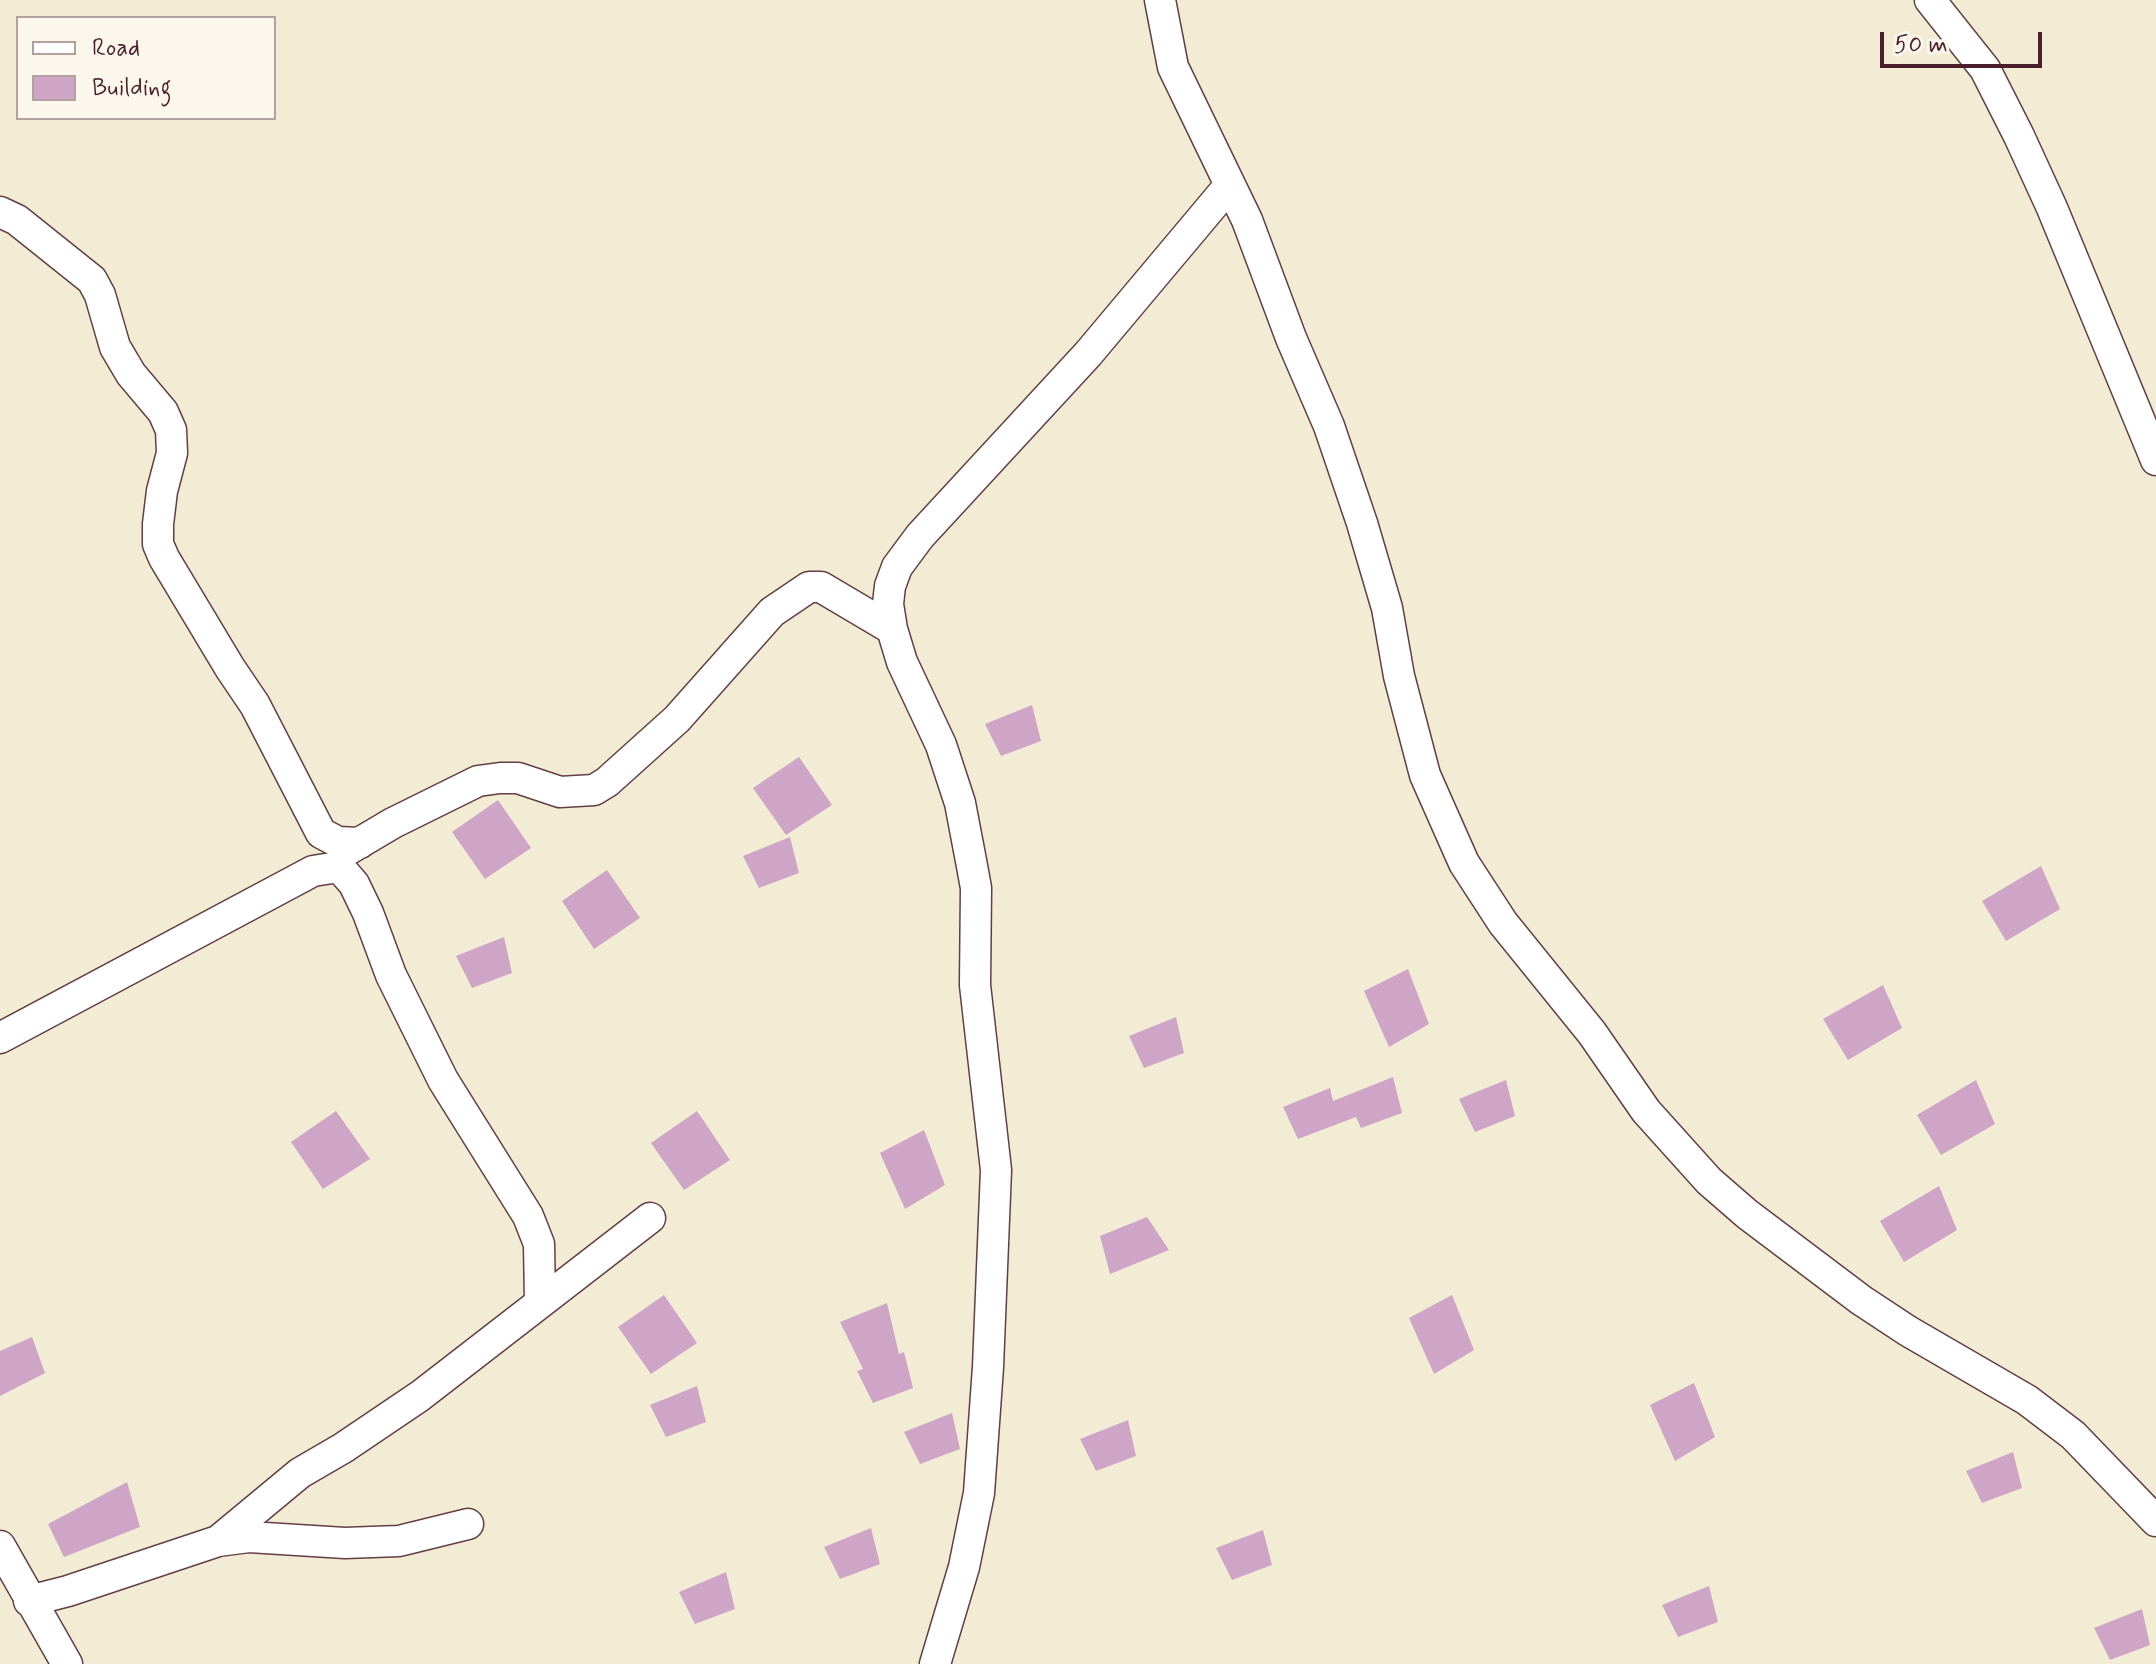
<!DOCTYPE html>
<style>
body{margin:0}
#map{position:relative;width:2156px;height:1664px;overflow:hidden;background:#f3ecd5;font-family:Mynerve,sans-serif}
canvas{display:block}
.legend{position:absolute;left:16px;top:16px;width:260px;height:104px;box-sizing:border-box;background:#fbf7ec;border:2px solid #b4a19f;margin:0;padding:10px 14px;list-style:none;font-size:24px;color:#4a1f2b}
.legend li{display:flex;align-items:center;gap:16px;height:40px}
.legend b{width:40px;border:2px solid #b4a19f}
.scale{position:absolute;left:1880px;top:32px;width:162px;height:36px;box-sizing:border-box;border:4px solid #4a1f2b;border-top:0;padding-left:10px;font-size:24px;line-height:28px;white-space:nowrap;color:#4a1f2b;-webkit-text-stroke:6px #fbf7ec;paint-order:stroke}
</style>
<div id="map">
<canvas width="2156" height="1664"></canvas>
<ul class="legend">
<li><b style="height:10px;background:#fff"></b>Road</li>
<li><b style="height:22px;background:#cea5c6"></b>Building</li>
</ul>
<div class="scale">50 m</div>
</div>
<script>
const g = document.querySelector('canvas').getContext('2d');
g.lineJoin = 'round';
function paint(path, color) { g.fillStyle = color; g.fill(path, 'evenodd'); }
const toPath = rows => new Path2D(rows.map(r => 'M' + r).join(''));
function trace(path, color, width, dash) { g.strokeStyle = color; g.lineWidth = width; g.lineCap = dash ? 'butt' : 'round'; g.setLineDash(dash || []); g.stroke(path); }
const building = toPath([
 [1032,705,1041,741,1001,756,985,724],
 [799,757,832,805,786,835,753,788],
 [498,800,531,848,485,879,452,832],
 [790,837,799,873,759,888,743,856],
 [2041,866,2060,909,2006,941,1982,901],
 [607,870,640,918,594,949,562,901],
 [504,937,512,973,472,988,456,956],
 [1408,969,1429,1024,1389,1047,1364,991],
 [1883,985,1902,1028,1848,1060,1823,1019],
 [1176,1017,1184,1053,1144,1068,1129,1036],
 [1393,1077,1402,1113,1361,1128,1356,1117,1298,1139,1283,1107,1330,1088,1333,1101],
 [1506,1080,1515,1116,1475,1132,1459,1099],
 [1976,1080,1995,1124,1941,1155,1917,1115],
 [336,1111,370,1159,323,1189,291,1142],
 [697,1111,730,1160,684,1190,651,1143],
 [924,1130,945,1185,905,1209,880,1153],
 [1939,1186,1957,1230,1904,1262,1880,1221],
 [1147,1217,1169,1250,1110,1274,1100,1236],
 [664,1295,697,1343,651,1374,618,1327],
 [1452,1295,1474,1350,1434,1374,1409,1318],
 [887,1303,899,1354,904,1352,913,1388,873,1403,857,1371,863,1369,840,1322],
 [32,1337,45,1373,0,1396,0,1351],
 [1694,1383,1715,1437,1675,1461,1650,1405],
 [697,1386,706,1422,666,1437,650,1405],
 [952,1413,960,1449,920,1464,904,1432],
 [1128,1420,1136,1456,1096,1471,1080,1439],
 [2013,1452,2022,1488,1982,1503,1966,1471],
 [127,1482,140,1527,64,1557,48,1524],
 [871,1528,880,1564,840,1579,824,1547],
 [1263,1530,1272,1565,1232,1580,1216,1548],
 [726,1572,735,1609,695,1624,679,1592],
 [1709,1586,1718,1622,1678,1637,1662,1605],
 [2142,1609,2150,1645,2110,1660,2094,1628]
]);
const minor = toPath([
 [1160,0,1173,67,1247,220,1291,338,1329,426,1362,523,1387,608,1399,676,1425,775,1464,863,1503,923,1592,1033,1646,1111,1709,1181,1747,1214,1861,1300,1908,1331,2027,1400,2073,1435,2156,1521],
 [1930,0,1985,69,2019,136,2052,208,2156,460],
 [0,212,17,220,92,280,100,295,115,347,131,374,163,412,171,430,172,453,162,491,158,524,158,544,164,558,230,668,255,705,321,833,338,842,360,843],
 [344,852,393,823,478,781,500,778,518,778,560,792,594,790,607,782,677,719,772,612,809,587,821,587,892,629],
 [0,1038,313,871,332,868,341,869,354,884,368,913,391,975,443,1080,528,1216,539,1244,540,1302],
 [218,1541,300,1473,343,1448,420,1396,650,1218],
 [0,1546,67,1664],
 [29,1601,68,1591,218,1541,249,1537,345,1543,399,1541,468,1524],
 [935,1664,964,1567,979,1493,988,1367,996,1170,975,985,976,888,972,866,960,803,941,745,902,662,892,629,888,604,890,586,897,567,920,536,1088,354,1229,186]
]);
paint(building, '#cea5c6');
trace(minor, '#633e44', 33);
trace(minor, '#fff', 30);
</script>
